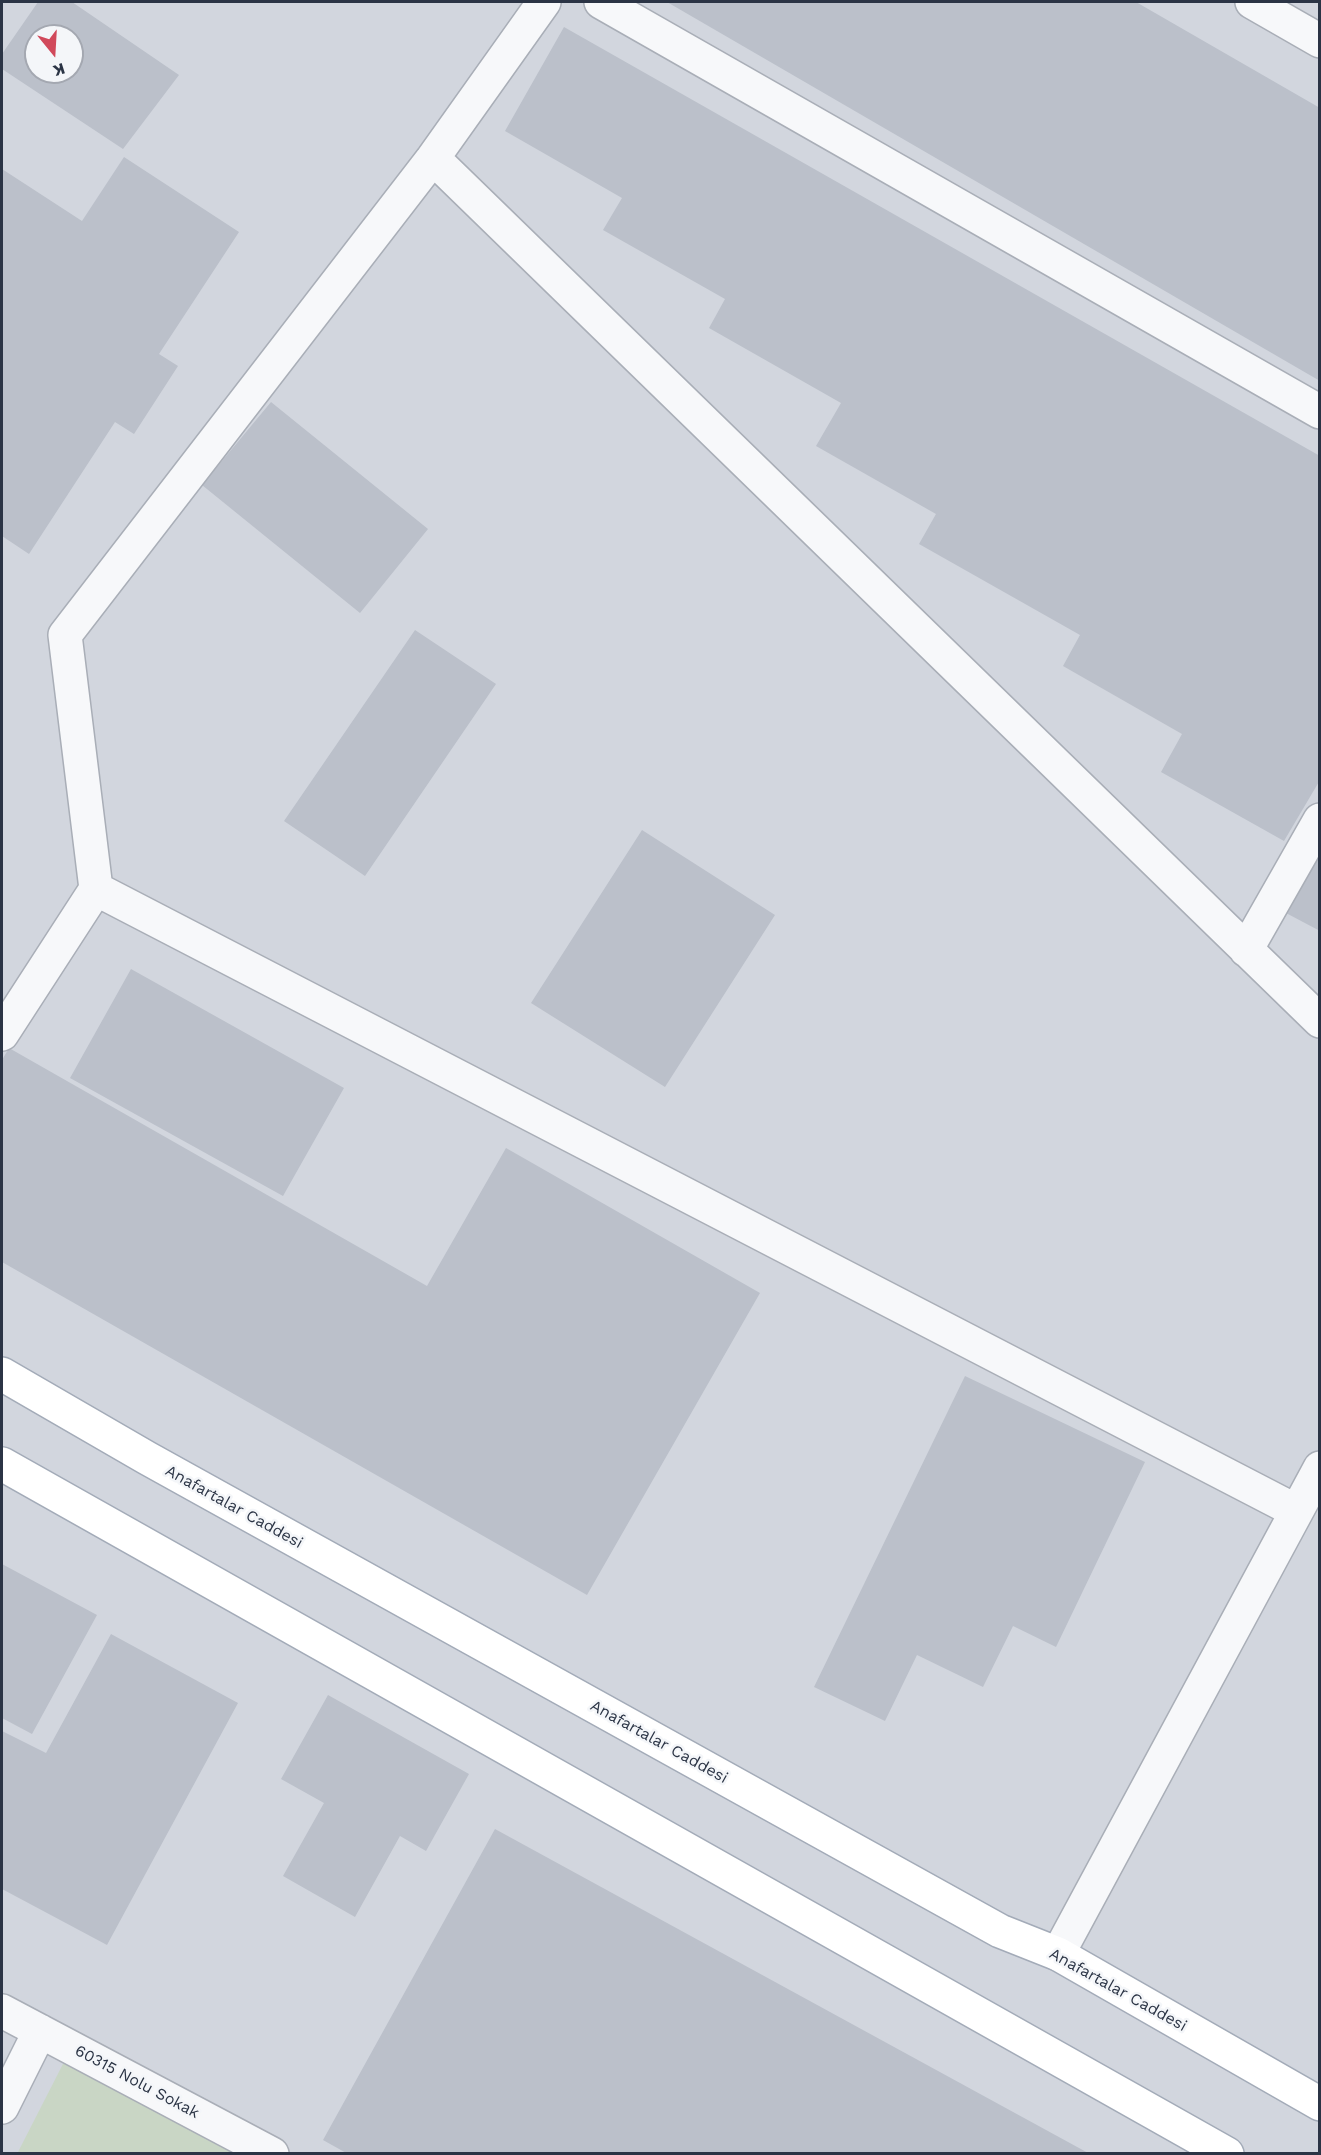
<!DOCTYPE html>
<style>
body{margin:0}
#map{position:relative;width:1321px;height:2155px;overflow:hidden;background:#e4e7ec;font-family:"Work Sans",sans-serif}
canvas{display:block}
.frame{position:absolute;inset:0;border:3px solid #2b3445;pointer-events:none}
.north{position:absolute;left:24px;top:24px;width:60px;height:60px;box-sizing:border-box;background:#f4f6f9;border:2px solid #a4a8b1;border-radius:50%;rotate:162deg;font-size:16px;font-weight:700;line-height:24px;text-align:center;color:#2b3445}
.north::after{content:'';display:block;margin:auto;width:21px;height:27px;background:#d1495b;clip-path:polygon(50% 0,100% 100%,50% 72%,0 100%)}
</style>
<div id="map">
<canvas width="1321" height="2155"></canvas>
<div class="frame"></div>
<div class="north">K</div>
</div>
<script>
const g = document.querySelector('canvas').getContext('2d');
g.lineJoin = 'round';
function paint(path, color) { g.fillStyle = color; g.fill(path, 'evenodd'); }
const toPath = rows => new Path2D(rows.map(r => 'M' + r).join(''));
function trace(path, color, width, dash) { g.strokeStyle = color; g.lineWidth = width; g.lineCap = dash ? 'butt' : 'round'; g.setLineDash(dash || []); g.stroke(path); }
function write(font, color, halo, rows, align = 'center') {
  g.font = font + ' "Work Sans",sans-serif'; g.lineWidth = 5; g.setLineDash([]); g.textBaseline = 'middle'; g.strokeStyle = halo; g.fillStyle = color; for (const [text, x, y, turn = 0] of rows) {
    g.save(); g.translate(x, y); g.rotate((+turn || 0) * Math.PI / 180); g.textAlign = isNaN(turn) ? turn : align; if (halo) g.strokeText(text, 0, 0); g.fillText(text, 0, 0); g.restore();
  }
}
const built = toPath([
 [2,2,1319,2,1319,2153,2,2153],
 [36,36,72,36,72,72,36,72]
]);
const green = toPath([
 [64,2062,241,2154,17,2154]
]);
const building = toPath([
 [38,2,72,2,179,75,123,149,2,69,2,54],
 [36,36,72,36,72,72,36,72],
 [667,2,1136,2,1320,108,1320,381],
 [564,27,1320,456,1320,780,1284,841,1161,772,1182,734,1063,666,1080,635,919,544,936,514,816,446,841,403,709,328,725,299,603,230,622,198,505,131],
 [124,157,239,232,159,354,178,366,134,434,115,422,29,554,2,536,2,169,82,221],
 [271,402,428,529,360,613,202,485],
 [415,630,496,684,365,876,284,821],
 [642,830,775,915,665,1087,531,1003],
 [1320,853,1320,931,1286,913],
 [131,969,344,1088,283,1196,70,1078],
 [9,1048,427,1286,506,1148,760,1293,587,1595,2,1262,2,1060],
 [965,1376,1145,1462,1056,1647,1013,1626,983,1687,917,1655,885,1721,814,1687],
 [2,1564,97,1615,32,1734,2,1718],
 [111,1634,238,1703,107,1945,2,1889,2,1731,46,1753],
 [328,1695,469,1774,426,1851,400,1836,355,1917,283,1876,324,1803,281,1779],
 [495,1829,1090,2154,348,2154,323,2140]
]);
const minor = toPath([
 [601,2,1320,412],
 [1252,2,1320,41],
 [433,158,1320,1021],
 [96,889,1296,1511],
 [1246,950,1320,820],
 [2,1034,96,889,65,635,433,158,544,2],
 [1058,1954,1320,1468],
 [2,2011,272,2154],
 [2,2107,40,2031]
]);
const major = toPath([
 [2,1374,147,1458,1000,1931,1058,1954,1320,2104],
 [2,1464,1227,2154]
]);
const streetNames = [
 ["Anafartalar Caddesi",234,1507,29],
 ["Anafartalar Caddesi",659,1742,29],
 ["Anafartalar Caddesi",1118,1990,29],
 ["60315 Nolu Sokak",137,2082,28]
];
paint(built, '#d2d6de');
paint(green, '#c9d6c5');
paint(building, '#bbc0ca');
trace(minor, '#a9aeb7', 36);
trace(major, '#a3abb8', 36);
trace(minor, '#f7f8fa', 33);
trace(major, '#fff', 33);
write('16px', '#2b3445', '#f4f6f9', streetNames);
</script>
